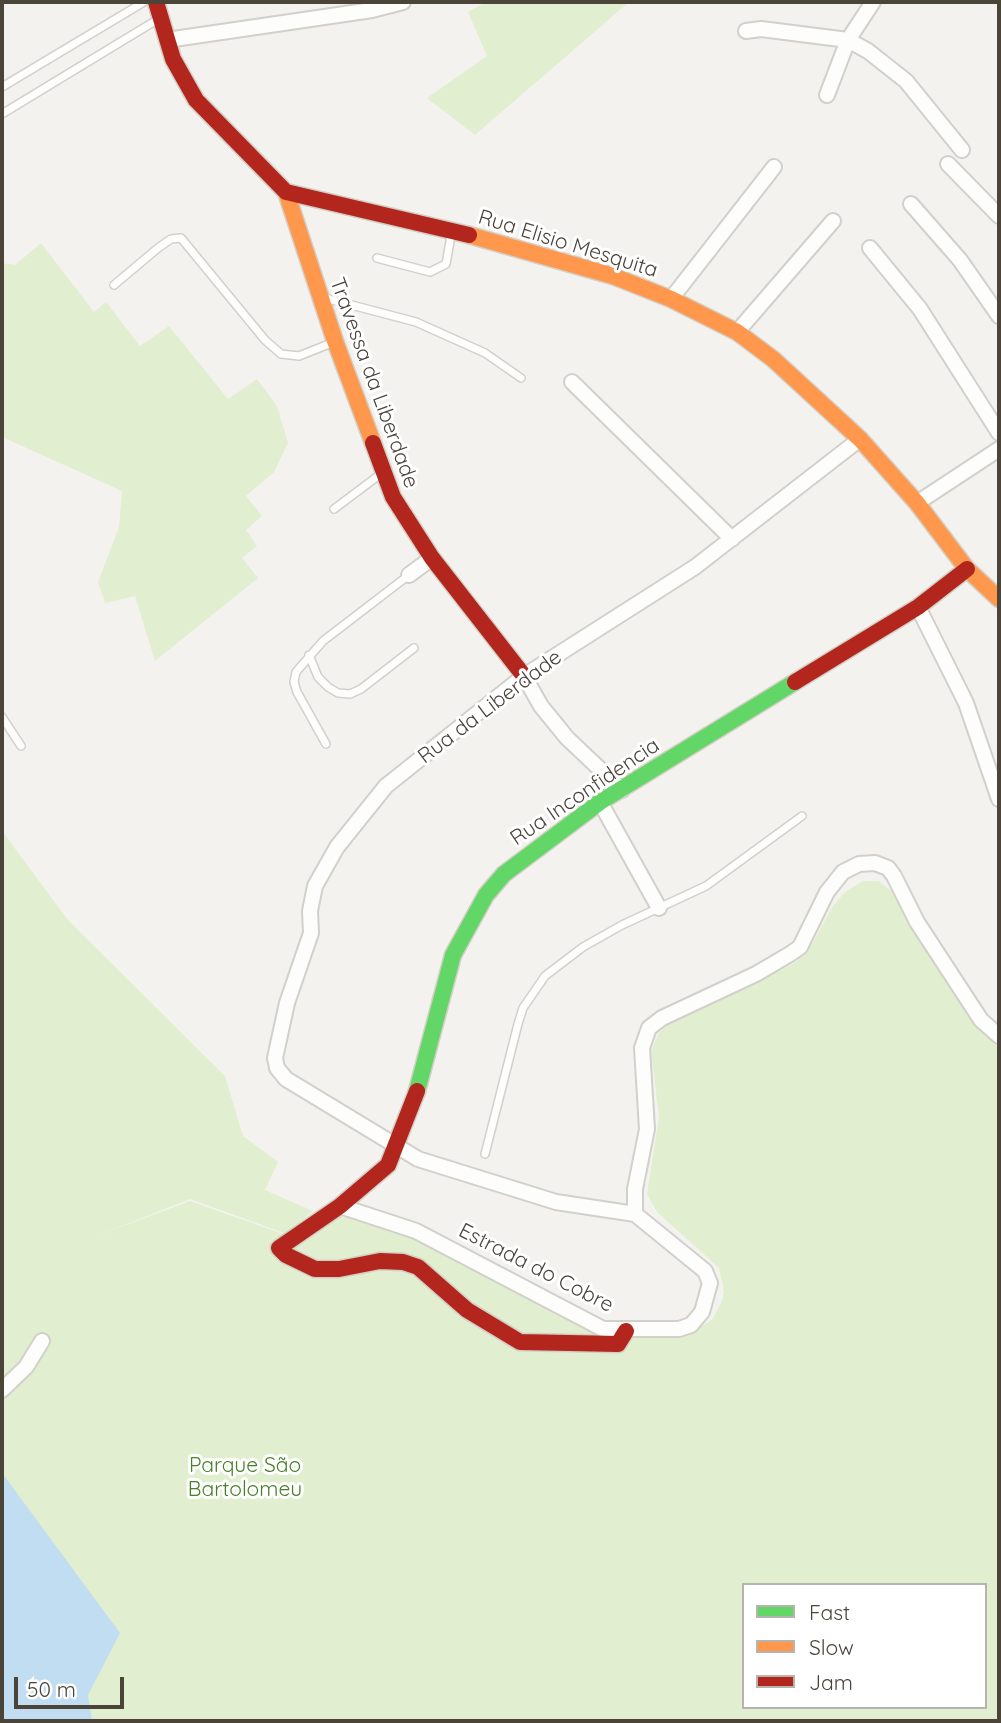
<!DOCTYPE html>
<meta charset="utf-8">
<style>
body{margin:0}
#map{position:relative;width:1001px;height:1723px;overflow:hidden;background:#f4f2ee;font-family:Quicksand,sans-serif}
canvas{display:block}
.frame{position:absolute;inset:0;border:4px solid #4b4439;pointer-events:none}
.legend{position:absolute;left:742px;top:1583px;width:245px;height:126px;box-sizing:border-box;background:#fff;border:2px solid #b7b4b0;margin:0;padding:9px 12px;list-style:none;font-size:21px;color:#4b4439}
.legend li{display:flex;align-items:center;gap:14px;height:35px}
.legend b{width:35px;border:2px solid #b7b4b0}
.scale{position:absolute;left:14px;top:1677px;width:110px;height:32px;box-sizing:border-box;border:4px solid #4b4439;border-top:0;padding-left:9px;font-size:21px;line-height:24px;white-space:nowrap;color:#4b4439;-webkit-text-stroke:5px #fff;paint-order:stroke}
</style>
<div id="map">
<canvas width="1001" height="1723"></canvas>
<div class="frame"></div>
<ul class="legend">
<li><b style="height:9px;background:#63d668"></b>Fast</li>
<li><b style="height:9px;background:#ff974d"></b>Slow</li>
<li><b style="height:9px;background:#b3261e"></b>Jam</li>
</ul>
<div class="scale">50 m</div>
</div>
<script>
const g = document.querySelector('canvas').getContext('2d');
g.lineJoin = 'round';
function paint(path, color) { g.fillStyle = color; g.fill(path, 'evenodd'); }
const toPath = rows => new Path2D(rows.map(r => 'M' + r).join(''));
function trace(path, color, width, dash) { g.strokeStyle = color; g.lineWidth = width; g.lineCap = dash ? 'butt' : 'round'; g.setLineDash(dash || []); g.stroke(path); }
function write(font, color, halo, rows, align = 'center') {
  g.font = font + ' Quicksand,sans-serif'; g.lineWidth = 6; g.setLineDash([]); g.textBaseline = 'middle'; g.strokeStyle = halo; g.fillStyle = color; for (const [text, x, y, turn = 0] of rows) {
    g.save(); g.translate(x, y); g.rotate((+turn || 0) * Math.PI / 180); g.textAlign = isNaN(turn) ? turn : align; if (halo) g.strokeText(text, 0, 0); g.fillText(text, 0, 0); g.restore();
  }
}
const green = toPath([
 [486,2,629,2,475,135,427,98,487,56,468,12],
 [41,243,94,312,106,302,140,346,169,326,228,399,257,379,277,406,288,443,274,472,246,496,262,516,246,530,257,546,242,558,258,578,155,661,135,596,105,603,98,582,119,527,122,491,2,437,2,263,15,265],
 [2,831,68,920,225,1076,243,1136,278,1162,265,1190,313,1211,287,1234,190,1199,94,1237,190,1201,303,1241,336,1215,403,1230,606,1336,689,1333,712,1320,722,1301,724,1291,719,1268,657,1212,647,1194,659,1117,651,1051,659,1033,672,1021,793,964,808,951,833,906,845,892,863,881,879,881,891,891,967,1015,999,1049,999,1721,2,1721],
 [744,1585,985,1585,985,1707,744,1707]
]);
const water = toPath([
 [2,1473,120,1633,88,1695,92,1721,2,1721]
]);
const lane = toPath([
 [2,87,144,2],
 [2,114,160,18],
 [377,258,430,272,446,264,452,230],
 [114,285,158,248,171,239,181,238,265,340,281,354,299,356,334,342],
 [325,298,416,322,485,353,521,378],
 [334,509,382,473],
 [309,655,318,677,328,687,338,693,350,694,361,689,414,648],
 [2,717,21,746],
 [326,744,297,692,294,682,296,672,323,641,409,575],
 [485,1154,518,1024,523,1008,545,976,583,947,622,925,706,886,802,816]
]);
const street = toPath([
 [746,31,761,29,848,40,868,51,906,81,962,150],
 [167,40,372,10,403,2],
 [827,95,848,40,873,2],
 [948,164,999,216],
 [911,204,960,260,999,316],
 [870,248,920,309,999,433],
 [671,299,774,167],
 [737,332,833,221],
 [572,382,732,539],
 [917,503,999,449],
 [409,575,432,558],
 [918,607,966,703,999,799],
 [524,676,541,706,567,738,622,790],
 [600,802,659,908],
 [340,1206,416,1231,603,1329,679,1329,691,1325,702,1312,710,1283,705,1271,635,1214,635,1189,647,1129,642,1048,649,1028,662,1018,756,974,790,954,800,947,827,892,843,872,859,864,875,863,888,868,894,876,917,922,981,1020,999,1036],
 [635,1214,556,1202,418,1159,286,1079,277,1068,275,1058,287,1003,311,933,310,911,315,886,337,847,386,786,524,676,695,567,860,439],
 [2,1390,26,1367,42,1341]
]);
const fast = toPath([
 [417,1091,453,955,486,895,504,874,600,802,795,682]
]);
const slow = toPath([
 [286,192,335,341,373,443],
 [469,235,613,276,671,299,737,332,773,359,860,439,917,503,967,569,999,599]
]);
const jam = toPath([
 [156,2,173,59,196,100,286,192,469,235],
 [373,443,393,497,432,558,524,676],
 [795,682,918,607,967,569],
 [417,1091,388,1165,340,1206,279,1248,286,1255,315,1269,339,1269,380,1261,403,1262,418,1267,467,1310,520,1342,618,1344,626,1331]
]);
const streetNames = [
 ["Rua Elisio Mesquita",568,244,17],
 ["Travessa da Liberdade",374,383,70],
 ["Rua da Liberdade",490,707,-37],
 ["Rua Inconfidencia",585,792,-34],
 ["Estrada do Cobre",536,1268,27]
];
const parkNames = [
 ["Parque São",245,1466],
 ["Bartolomeu",245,1490]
];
paint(green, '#e1eecf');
paint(water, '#c0ddf1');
trace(lane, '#d2d0cb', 10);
trace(street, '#d2d0cb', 18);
trace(fast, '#d3cfc5', 19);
trace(slow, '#d3cfc5', 19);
trace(jam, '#d3cfc5', 19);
trace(lane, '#fdfdfc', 7);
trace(street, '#fdfdfc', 14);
trace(fast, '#63d668', 16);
trace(slow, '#ff974d', 16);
trace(jam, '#b3261e', 16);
write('21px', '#4b4439', '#fff', streetNames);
write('21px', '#4a7f2a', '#fff', parkNames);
</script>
